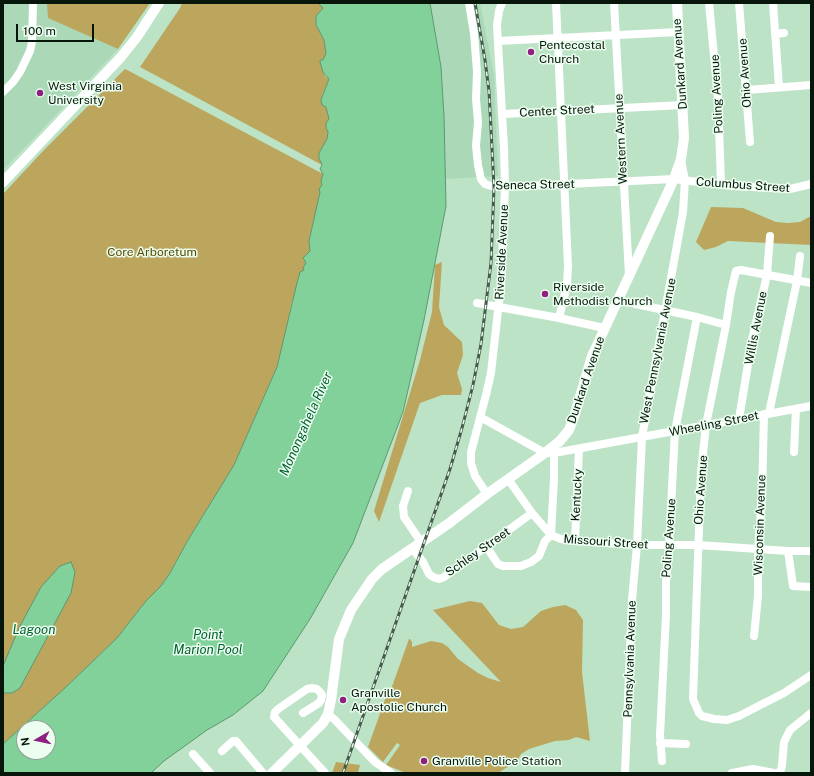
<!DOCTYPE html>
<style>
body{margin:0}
#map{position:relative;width:814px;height:776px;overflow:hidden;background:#bce3c6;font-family:"Public Sans",sans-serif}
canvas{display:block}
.frame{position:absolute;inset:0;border:4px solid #07150b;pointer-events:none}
.north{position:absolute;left:16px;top:720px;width:40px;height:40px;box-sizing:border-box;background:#ebfeef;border:1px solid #90a194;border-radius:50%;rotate:261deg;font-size:11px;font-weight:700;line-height:16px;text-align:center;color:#07150b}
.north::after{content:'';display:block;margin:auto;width:14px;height:18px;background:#8f2082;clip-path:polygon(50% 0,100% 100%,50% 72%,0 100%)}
.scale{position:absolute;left:16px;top:24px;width:78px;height:18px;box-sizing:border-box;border:2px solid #07150b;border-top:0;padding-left:5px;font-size:12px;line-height:14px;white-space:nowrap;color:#07150b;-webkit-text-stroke:3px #ebfeef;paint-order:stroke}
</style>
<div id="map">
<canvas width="814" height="776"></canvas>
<div class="frame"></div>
<div class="north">N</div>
<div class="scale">100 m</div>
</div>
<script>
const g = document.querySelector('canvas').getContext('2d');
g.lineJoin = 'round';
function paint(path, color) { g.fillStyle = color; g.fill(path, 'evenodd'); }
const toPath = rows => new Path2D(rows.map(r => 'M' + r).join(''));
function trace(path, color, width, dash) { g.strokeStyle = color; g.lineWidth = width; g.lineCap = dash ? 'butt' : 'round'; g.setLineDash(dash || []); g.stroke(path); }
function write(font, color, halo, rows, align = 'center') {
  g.font = font + ' "Public Sans",sans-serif'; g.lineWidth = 3; g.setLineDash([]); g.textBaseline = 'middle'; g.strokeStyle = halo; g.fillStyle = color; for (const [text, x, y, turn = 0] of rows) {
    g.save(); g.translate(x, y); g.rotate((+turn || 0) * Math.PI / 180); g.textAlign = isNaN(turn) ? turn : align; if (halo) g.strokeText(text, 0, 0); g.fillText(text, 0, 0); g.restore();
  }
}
const built = toPath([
 [3,3,148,3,118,49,35,137,3,170],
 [430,3,480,3,494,75,498,176,445,179,444,116,441,67]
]);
const green = toPath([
 [47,3,150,3,118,49,48,18],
 [182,3,318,3,322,6,323,8,316,16,316,24,324,40,326,53,323,60,320,62,325,76,329,79,322,96,330,119,326,123,326,128,328,131,327,139,319,153,322,165,140,67,180,8],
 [125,69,131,72,323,174,322,181,322,185,309,241,310,251,303,258,306,263,291,305,290,313,277,367,234,465,188,540,170,573,161,586,146,601,117,638,65,688,3,744,3,194,43,151],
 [711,207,743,208,776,222,788,223,800,222,811,216,811,245,728,241,716,247,704,250,696,242],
 [442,262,439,307,444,325,462,342,463,355,457,373,462,389,461,395,442,395,420,403,379,522,374,511,420,360,432,312,435,265],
 [470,601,482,603,499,625,511,629,523,627,541,611,553,607,565,605,576,610,583,620,582,672,590,741,576,737,569,740,555,741,529,749,521,754,517,761,498,773,406,773,386,765,400,745,397,743,383,762,368,747,387,694,389,695,409,639,410,639,412,642,412,647,431,641,442,643,448,647,458,659,478,673,488,678,501,682,433,610],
 [336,762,360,765,358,773,332,773]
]);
const water = toPath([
 [318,3,430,3,441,67,444,116,446,206,424,320,403,412,353,543,310,619,263,691,233,715,207,730,164,761,151,773,3,773,3,744,65,688,117,638,146,601,161,586,170,573,188,540,234,465,277,367,296,287,300,272,304,270,303,268,306,263,303,258,310,251,309,241,320,192,319,189,322,185,321,181,323,174,320,169,322,165,321,162,319,159,319,153,327,139,328,132,326,128,326,123,329,119,326,107,322,105,321,100,329,79,323,72,320,62,320,60,323,60,326,53,324,40,316,25,316,16,323,8,318,3],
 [24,728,48,728,48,752,24,752,24,728],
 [71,562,75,572,71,593,20,688,12,693,3,693,3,666,20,626,41,587,60,566,71,562]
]);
const minor = toPath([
 [469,3,474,33,477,72,476,99,478,122,476,146,478,165,481,179,485,184,494,187,505,187,674,179,732,186,790,189,811,184],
 [556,3,568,266,567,285,559,318],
 [614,3,629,275],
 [709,3,718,98,721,184],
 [739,3,750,142],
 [773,3,779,87],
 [775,34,784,33],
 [498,41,678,32],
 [747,90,811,85],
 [3,92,13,82,20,72,30,51,32,42,33,3],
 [503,114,683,105],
 [811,283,741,270,736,271,731,292,726,325,706,425,701,472,693,699,699,713,702,716,714,719,727,720,739,716,784,693,811,675],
 [617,300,697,317,726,325],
 [477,303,559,318,604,328],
 [769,413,797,281,800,256],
 [480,417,545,453,554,453,811,406],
 [739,419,752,340,767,275,770,236],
 [794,452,796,409],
 [508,479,532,513,551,535,561,539,575,541,637,545,698,545,788,551,811,551],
 [408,491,403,506,404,517,421,542],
 [487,494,475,476,471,463,471,452,486,395,491,373,501,284,505,187,504,148,497,25,499,11,502,3],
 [575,541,579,449],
 [486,546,498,564,503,566,521,566,531,562,539,556,545,541,551,535,554,478,554,453],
 [412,548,423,562,429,574,433,577,439,579,444,577,532,513],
 [788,551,793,586,811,587],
 [754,636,758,596,758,549,762,496,764,414],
 [303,713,319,703,321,700,322,695,320,692,317,689,312,688,307,689,278,709,275,712,274,717,325,773],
 [328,714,334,719,375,762,391,773],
 [660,743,686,744],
 [222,751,233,741,236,741,263,773],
 [193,754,210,773],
 [662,761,660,735,666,615,666,582,669,545,675,431,697,317],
 [625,773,632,600,637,545,642,437,683,212,685,180,681,160],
 [732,773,753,769,774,773],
 [778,773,781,770,782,765,784,742,790,730,811,713]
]);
const major = toPath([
 [3,182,121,57,137,37,159,3],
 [272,773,323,723,328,714,331,700,339,639,351,610,372,579,382,569,448,524,487,494,545,453,560,441,569,430,574,417,592,356,674,179,681,159,684,138,677,3]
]);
const rail = toPath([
 [343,773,450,469,462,428,473,385,481,344,491,263,494,187,489,91,485,60,475,3]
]);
const markers = [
 [531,52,4,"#8f2082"],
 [40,93,4,"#8f2082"],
 [545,294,4,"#8f2082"],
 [343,700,4,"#8f2082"],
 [424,761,4,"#8f2082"]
];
const poiNames = [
 ["Pentecostal",539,45],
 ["Church",539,59],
 ["West Virginia",48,86],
 ["University",48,100],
 ["Riverside",553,287],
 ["Methodist Church",553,301],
 ["Granville",351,693],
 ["Apostolic Church",351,707],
 ["Granville Police Station",432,761]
];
const streetNames = [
 ["Dunkard Avenue",680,64,-94],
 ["Ohio Avenue",745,73,-94],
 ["Poling Avenue",717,94,-93],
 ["Center Street",557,111,-3],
 ["Western Avenue",621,139,-93],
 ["Seneca Street",535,185,-1],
 ["Columbus Street",743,185,4],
 ["Riverside Avenue",502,252,-87],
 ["Willis Avenue",756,328,-79],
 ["West Pennsylvania Avenue",658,351,-79],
 ["Dunkard Avenue",586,380,-71],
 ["Wheeling Street",714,424,-11],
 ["Ohio Avenue",701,490,-86],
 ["Kentucky",577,495,-87],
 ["Wisconsin Avenue",760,525,-88],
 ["Poling Avenue",669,538,-86],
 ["Missouri Street",606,542,4],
 ["Schley Street",478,552,-35],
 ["Pennsylvania Avenue",630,659,-88]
];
const parkNames = [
 ["Core Arboretum",152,252]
];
const waterNames = [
 ["Monongahela River",306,424,-66],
 ["Lagoon",34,630],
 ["Point",208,635],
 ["Marion Pool",208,650]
];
paint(built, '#abd9b8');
paint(green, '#bca65d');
paint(water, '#82d09a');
trace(water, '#5d986f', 1);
trace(minor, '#fff', 8);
trace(major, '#fff', 10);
trace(rail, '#455b4b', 3);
trace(rail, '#ebfeef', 1.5, [4.5]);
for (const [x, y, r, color] of markers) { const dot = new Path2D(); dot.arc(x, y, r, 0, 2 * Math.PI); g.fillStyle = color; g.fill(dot); trace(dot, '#ebfeef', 1.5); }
write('12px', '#07150b', '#ebfeef', poiNames, 'left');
write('12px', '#07150b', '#ebfeef', streetNames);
write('12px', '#5a4900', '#ebfeef', parkNames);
write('italic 13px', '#006131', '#ebfeef', waterNames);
</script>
